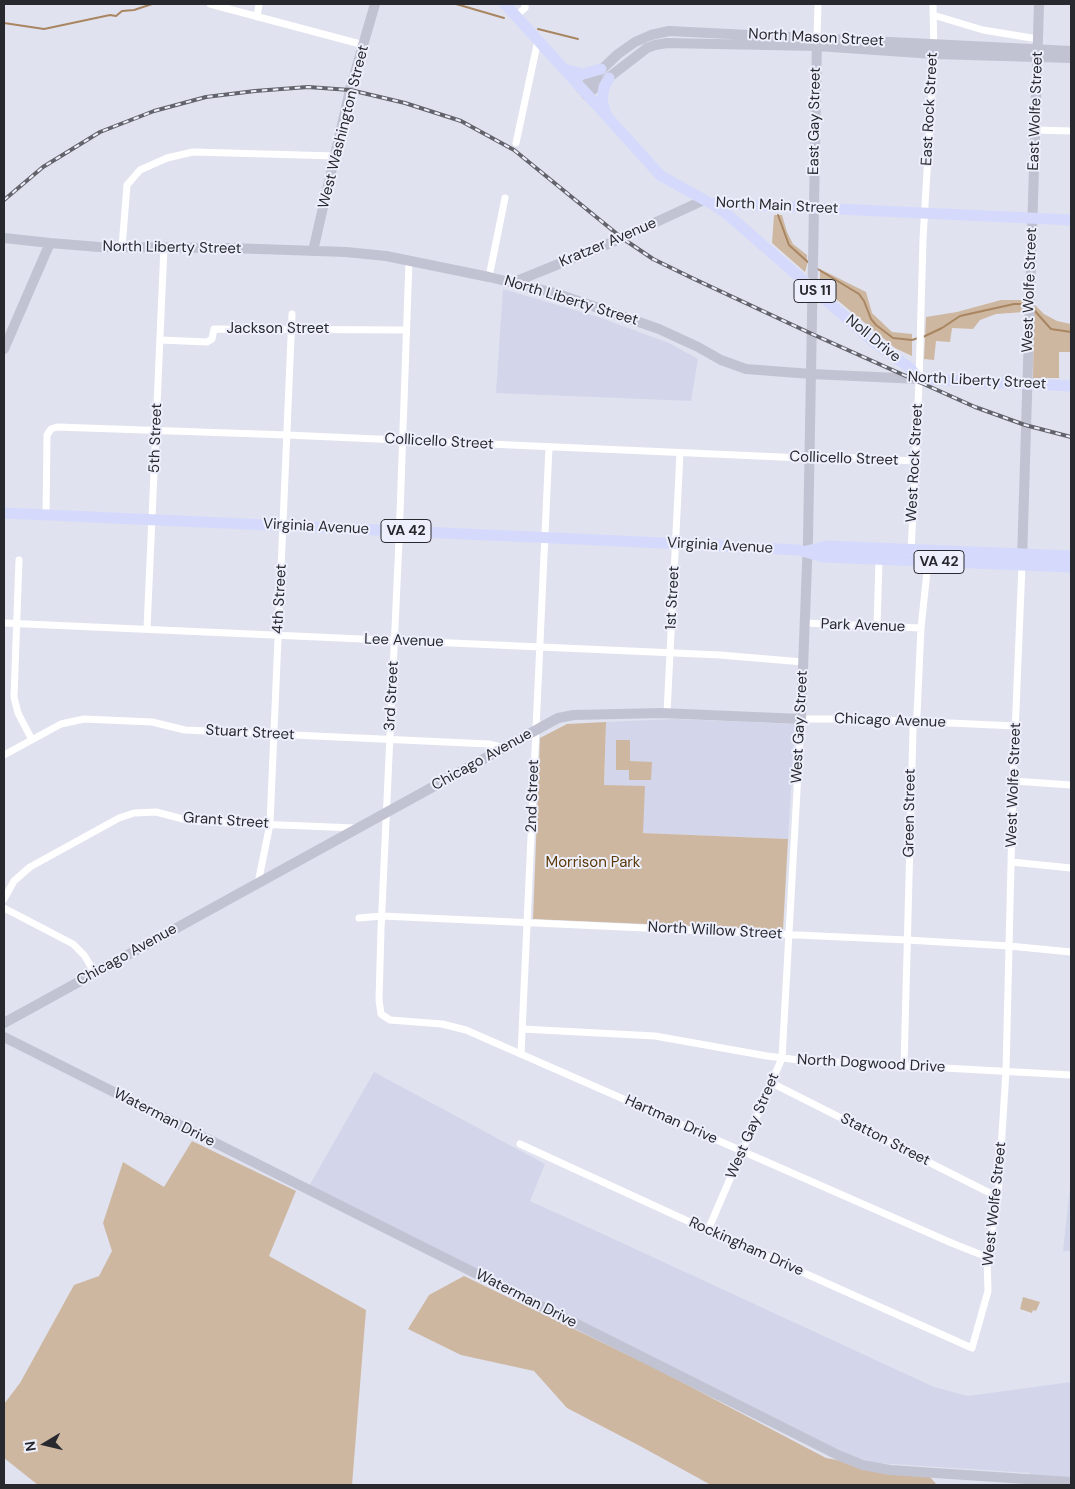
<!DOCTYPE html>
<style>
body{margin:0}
#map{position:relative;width:1075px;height:1489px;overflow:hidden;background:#e0e2ef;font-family:"DM Sans",sans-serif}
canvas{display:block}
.frame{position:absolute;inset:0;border:5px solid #28292e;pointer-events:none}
.north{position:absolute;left:20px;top:1419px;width:50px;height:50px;-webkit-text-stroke:4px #edf0fc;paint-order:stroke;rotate:261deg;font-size:14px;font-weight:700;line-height:20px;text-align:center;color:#28292e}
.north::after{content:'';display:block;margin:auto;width:18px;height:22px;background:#28292e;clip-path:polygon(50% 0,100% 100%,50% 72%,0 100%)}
</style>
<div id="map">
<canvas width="1075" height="1489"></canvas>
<div class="frame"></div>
<div class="north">N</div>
</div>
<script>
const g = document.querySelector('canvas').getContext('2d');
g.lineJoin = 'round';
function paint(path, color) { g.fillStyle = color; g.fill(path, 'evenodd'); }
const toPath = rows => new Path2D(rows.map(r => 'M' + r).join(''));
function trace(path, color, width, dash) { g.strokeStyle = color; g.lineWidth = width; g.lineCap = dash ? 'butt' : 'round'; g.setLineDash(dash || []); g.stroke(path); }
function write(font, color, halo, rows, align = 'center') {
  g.font = font + ' "DM Sans",sans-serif'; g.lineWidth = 4; g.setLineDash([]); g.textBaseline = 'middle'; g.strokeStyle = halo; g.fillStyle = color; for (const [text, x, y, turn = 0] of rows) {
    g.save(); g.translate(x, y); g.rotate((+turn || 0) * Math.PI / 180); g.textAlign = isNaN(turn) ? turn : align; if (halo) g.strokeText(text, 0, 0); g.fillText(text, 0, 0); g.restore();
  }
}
const built = toPath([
 [503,289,598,317,669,343,698,359,691,401,496,393],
 [675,719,795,724,788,839,643,833,604,785,606,722],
 [374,1072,545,1164,530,1201,605,1235,934,1387,968,1396,1071,1382,1071,1485,1029,1485,1030,1473,877,1463,849,1455,309,1186],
 [1071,1178,1071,1251,1063,1251]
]);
const green = toPath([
 [774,215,782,215,787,232,793,244,807,255,807,265,805,272,772,243],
 [820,269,866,292,872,313,892,332,912,334,912,356,895,348,824,289,820,285],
 [1001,300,1025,300,1024,312,996,314,980,320,973,329,952,328,950,342,936,341,934,360,924,359,926,317,957,312],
 [1034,304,1044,314,1057,321,1071,324,1071,352,1059,352,1059,378,1033,378],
 [606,722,604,785,645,786,643,833,788,839,783,930,533,919,540,738,567,724],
 [616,740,630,740,630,761,652,762,651,780,629,780,629,770,616,770],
 [192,1141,296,1191,269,1256,366,1310,352,1485,38,1485,4,1458,4,1404,20,1383,74,1285,99,1276,112,1251,103,1223,123,1162,164,1187],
 [464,1276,655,1368,826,1458,930,1477,937,1485,711,1485,640,1446,567,1408,534,1371,461,1355,408,1329,429,1295],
 [1023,1297,1040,1302,1036,1311,1033,1310,1032,1313,1020,1309]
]);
const stream = toPath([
 [456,4,504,18],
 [4,23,44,29,110,15,116,16,122,11,134,10,152,4],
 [538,29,578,39],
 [778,215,789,245,810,264],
 [816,268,859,294,864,301,871,319,876,325,893,338,912,340,918,338],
 [1034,310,1051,329,1071,332],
 [923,337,942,328,960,316,1014,304,1026,304]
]);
const street = toPath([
 [210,4,364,45],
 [933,15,983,30,1038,39],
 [516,16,525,8,525,4],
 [257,17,259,4],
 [817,39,818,4],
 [1036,130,1071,131],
 [516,143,538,40],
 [122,247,127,185,140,170,167,158,193,152,336,156],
 [409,261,399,541,381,929,379,1000,381,1014,390,1020,442,1024,466,1030,954,1244,987,1257],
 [489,277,505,198],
 [160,340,207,342,212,339,214,329,406,330],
 [46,516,47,435,51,429,57,427,287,435,803,458,816,456,915,461],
 [911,553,919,382,923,239,934,54,933,4],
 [19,560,14,697,18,713,32,740],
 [4,623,720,655,803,662],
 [805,623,921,628],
 [877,626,879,560],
 [147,629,164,247],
 [667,713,680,453],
 [4,755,61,724,84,719,152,722,185,730,489,744,505,748],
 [1013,781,1071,785],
 [1011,862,1071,868],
 [258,883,270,824,292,314],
 [4,899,14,881,30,867,119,818,134,813,156,812,183,819,206,822,355,828],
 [4,908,73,944,84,955,95,973],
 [359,918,382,916,907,940,1009,946,1071,952],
 [522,1029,655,1036,767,1056,799,1060,1071,1075],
 [521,1054,549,447],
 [904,1066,913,729,917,715,921,628,928,562],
 [772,1083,998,1197],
 [520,1144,692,1223,972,1348,988,1291,987,1257,998,1197,1006,1071,1013,781,1022,565],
 [708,1230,782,1058,801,719,861,719,1016,726]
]);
const secondary = toPath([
 [581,89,618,54,635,42,651,35,669,31,1071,51],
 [586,95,647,48,655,45,667,43,817,46,934,54,1071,58],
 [4,238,50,243,99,247,230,248,346,252,386,256,489,277,555,293,659,329,698,347,721,360,746,369,811,374,919,379],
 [313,251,350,90,375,4],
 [512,283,615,241,704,200],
 [4,349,50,243],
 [1022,560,1039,4],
 [4,1023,558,718,574,715,661,713,801,719,808,539,817,39],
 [4,1037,840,1456,863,1465,890,1470,1071,1482]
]);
const primary = toPath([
 [505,4,661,176,710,203,1071,220],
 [564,69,583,74,601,69],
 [606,114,602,100,604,87,609,78],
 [712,204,727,214,874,342,910,368,919,379,1071,386],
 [4,513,686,544,799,550,823,557,1071,567],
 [807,551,827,546,1071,556]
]);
const rail = toPath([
 [4,200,43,167,100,132,154,111,206,97,255,91,308,87,350,90,363,93,405,103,461,121,514,150,622,238,653,259,692,278,812,334,975,407,1025,425,1071,437]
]);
const shields = [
 [815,291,42],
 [406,531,50],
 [939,562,50]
];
const shieldNames = [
 ["US 11",815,291],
 ["VA 42",406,531],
 ["VA 42",939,562]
];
const streetNames = [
 ["North Mason Street",816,38,3],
 ["East Rock Street",930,109,-87],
 ["East Wolfe Street",1036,111,-88],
 ["East Gay Street",815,121,-89],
 ["West Washington Street",344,127,-76],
 ["North Main Street",777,206,3],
 ["Kratzer Avenue",608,243,-23],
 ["North Liberty Street",172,248,1],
 ["West Wolfe Street",1030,290,-88],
 ["North Liberty Street",571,301,17],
 ["Jackson Street",278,329],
 ["Noll Drive",873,339,39],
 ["North Liberty Street",977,381,3],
 ["5th Street",156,438,-88],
 ["Collicello Street",439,442,3],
 ["Collicello Street",844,459,2],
 ["West Rock Street",915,463,-87],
 ["Virginia Avenue",316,527,3],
 ["Virginia Avenue",720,546,3],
 ["1st Street",673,598,-87],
 ["4th Street",280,599,-87],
 ["Park Avenue",863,626,2],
 ["Lee Avenue",404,641,2],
 ["3rd Street",392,696,-87],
 ["Chicago Avenue",890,721,2],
 ["West Gay Street",800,727,-87],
 ["Stuart Street",250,733,3],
 ["Chicago Avenue",482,760,-29],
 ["West Wolfe Street",1014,785,-88],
 ["2nd Street",533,796,-88],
 ["Green Street",910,813,-89],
 ["Grant Street",226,821,4],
 ["North Willow Street",715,931,3],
 ["Chicago Avenue",127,955,-29],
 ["North Dogwood Drive",871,1064,3],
 ["Waterman Drive",164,1118,27],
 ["Hartman Drive",671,1120,24],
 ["West Gay Street",753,1126,-67],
 ["Statton Street",885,1140,27],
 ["West Wolfe Street",995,1204,-84],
 ["Rockingham Drive",746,1247,24],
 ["Waterman Drive",526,1299,27]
];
const parkNames = [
 ["Morrison Park",593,863]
];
paint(built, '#d3d6ea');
paint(green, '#ceb7a0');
trace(stream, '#a98661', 2);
trace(street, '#fff', 7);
trace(secondary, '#c1c3d2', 10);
trace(primary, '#d5dafc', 11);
trace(rail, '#63646b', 4);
trace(rail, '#edf0fc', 2, [5.5]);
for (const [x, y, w] of shields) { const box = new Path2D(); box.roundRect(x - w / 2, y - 11.5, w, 23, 4); g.fillStyle = '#edf0fc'; g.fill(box); trace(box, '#28292e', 1); }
write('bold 14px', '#28292e', null, shieldNames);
write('15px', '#28292e', '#edf0fc', streetNames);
write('15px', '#5c3808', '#edf0fc', parkNames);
</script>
